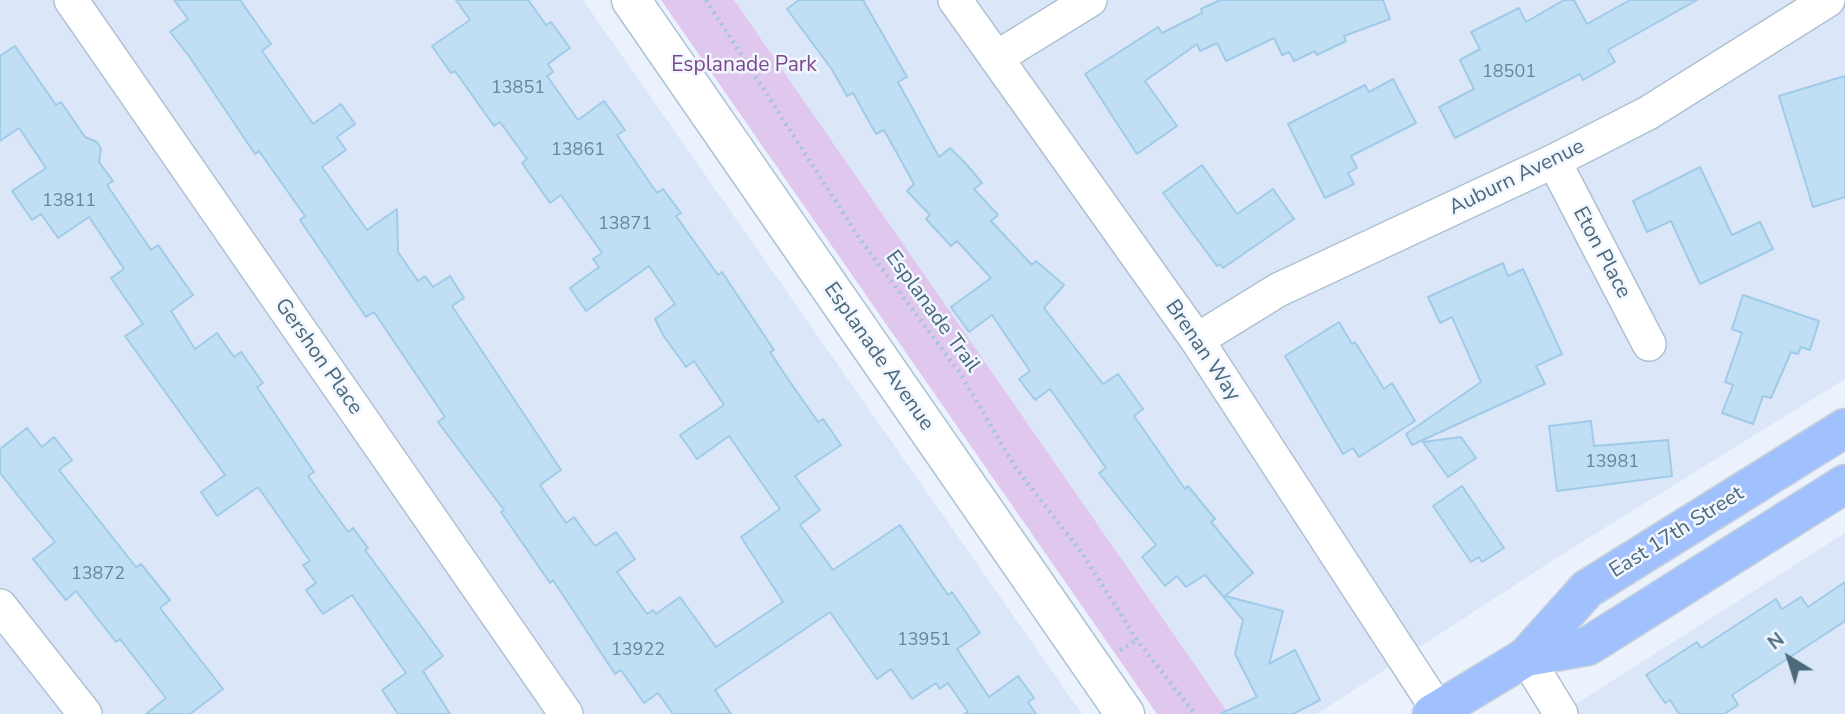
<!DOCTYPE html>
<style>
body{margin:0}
#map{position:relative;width:1845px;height:714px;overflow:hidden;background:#ebf2fe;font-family:"Nunito Sans",sans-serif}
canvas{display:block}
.north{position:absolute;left:1754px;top:623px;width:70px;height:70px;-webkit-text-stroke:5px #f2f7ff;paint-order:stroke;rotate:322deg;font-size:19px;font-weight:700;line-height:28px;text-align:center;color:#4b697b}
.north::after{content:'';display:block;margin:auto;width:24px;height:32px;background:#4b697b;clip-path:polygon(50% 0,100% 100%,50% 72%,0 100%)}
</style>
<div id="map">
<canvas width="1845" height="714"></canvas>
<div class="north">N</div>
</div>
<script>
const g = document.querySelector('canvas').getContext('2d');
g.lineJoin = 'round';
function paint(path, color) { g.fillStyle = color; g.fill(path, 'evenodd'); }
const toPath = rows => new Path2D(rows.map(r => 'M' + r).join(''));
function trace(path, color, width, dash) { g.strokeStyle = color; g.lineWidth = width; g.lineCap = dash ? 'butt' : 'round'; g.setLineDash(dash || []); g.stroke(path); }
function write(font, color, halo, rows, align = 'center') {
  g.font = font + ' "Nunito Sans",sans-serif'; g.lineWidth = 5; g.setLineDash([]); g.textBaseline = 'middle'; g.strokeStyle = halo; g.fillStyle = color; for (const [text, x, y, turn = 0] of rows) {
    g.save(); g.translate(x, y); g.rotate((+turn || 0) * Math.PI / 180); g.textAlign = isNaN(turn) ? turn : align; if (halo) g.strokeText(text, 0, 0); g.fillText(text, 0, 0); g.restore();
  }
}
const residential = toPath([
 [0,0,583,0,1082,714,0,714],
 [734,0,1845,0,1845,379,1558,557,1317,714,1229,714],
 [1845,533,1845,714,1560,714]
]);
const green = toPath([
 [661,0,734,0,1229,714,1157,714]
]);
const building = toPath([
 [174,0,240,0,271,44,262,51,313,124,341,104,355,124,337,137,346,150,322,167,367,230,397,209,398,252,418,281,425,276,433,287,450,276,464,298,452,306,561,470,540,485,566,523,574,517,595,546,616,532,635,559,617,572,647,614,653,610,656,614,680,597,716,647,783,602,741,537,780,509,729,436,697,459,680,435,724,405,694,361,686,367,663,335,655,319,675,304,649,266,586,311,570,288,599,267,593,259,602,253,561,195,550,203,522,163,527,159,500,122,494,126,455,71,451,73,432,46,470,20,456,0,528,0,546,25,551,22,570,48,548,64,553,72,547,76,578,120,604,101,625,130,617,135,657,193,663,189,681,213,676,216,718,275,722,272,774,350,770,352,790,382,818,422,823,419,841,445,795,476,820,510,800,525,833,570,900,525,948,595,952,592,980,633,957,649,989,697,1018,676,1034,698,1028,702,1036,714,964,714,968,712,948,683,940,689,936,683,912,699,891,669,877,679,830,612,715,690,731,714,673,714,658,693,644,703,621,670,615,674,553,580,550,583,501,512,504,510,438,422,445,417,374,312,366,317,300,220,305,216,259,151,255,154,189,56,170,32,188,19,174,0],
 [799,0,863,0,907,77,898,82,939,157,950,148,967,165,982,183,974,189,998,215,991,221,1032,265,1036,261,1064,285,1044,308,1103,384,1118,374,1143,409,1134,416,1185,489,1188,486,1215,519,1211,522,1253,573,1225,596,1283,611,1269,664,1295,650,1320,700,1293,714,1220,714,1257,697,1235,654,1243,620,1205,575,1186,587,1177,576,1165,586,1142,557,1156,545,1099,473,1106,468,1050,389,1035,400,1019,379,1030,371,992,315,969,332,951,307,991,278,957,241,951,246,926,219,930,215,907,191,914,184,884,130,876,134,853,93,847,96,831,68,787,9,799,0],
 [1220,0,1383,0,1390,19,1344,36,1346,41,1317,55,1315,51,1294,61,1289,52,1282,55,1274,38,1226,61,1217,43,1200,51,1197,44,1145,81,1177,126,1137,154,1085,74,1158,27,1162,33,1202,13,1201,9,1220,0],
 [1564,0,1574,0,1587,24,1630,0,1697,0,1608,50,1615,62,1583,80,1580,74,1455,138,1439,107,1474,89,1460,60,1480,49,1471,32,1519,8,1526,22,1564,0],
 [15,46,56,105,61,102,85,137,97,142,101,149,99,162,113,181,107,185,151,250,158,245,193,295,171,311,195,349,217,333,234,357,241,352,263,383,257,387,314,472,308,476,348,532,353,528,368,548,365,550,443,656,423,671,450,714,398,714,382,690,406,673,352,595,323,614,306,590,316,583,303,565,310,561,258,487,217,516,201,492,225,475,125,336,143,324,111,278,124,269,89,217,58,238,41,214,32,220,12,191,46,168,19,128,0,141,0,56,15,46],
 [1845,76,1845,197,1813,207,1779,96,1845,76],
 [1393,79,1416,123,1351,156,1357,168,1348,173,1354,184,1325,198,1288,124,1365,85,1369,92,1393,79],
 [1202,165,1237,214,1273,189,1294,219,1223,268,1220,264,1217,266,1163,193,1202,165],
 [1700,167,1732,235,1760,222,1773,249,1700,284,1671,221,1647,232,1633,201,1700,167],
 [1503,263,1508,276,1523,269,1562,354,1536,366,1545,384,1412,445,1406,434,1481,382,1452,317,1440,323,1428,297,1503,263],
 [1743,295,1819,321,1810,350,1801,347,1798,354,1791,352,1771,398,1763,396,1753,424,1722,413,1733,385,1725,382,1742,333,1732,329,1743,295],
 [1339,322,1352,344,1355,342,1384,389,1392,383,1415,421,1359,457,1353,448,1343,454,1285,356,1339,322],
 [1591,421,1594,446,1668,440,1672,476,1557,491,1549,426,1591,421],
 [27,428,42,447,54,437,72,460,59,470,136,567,141,564,170,600,160,608,223,689,190,714,146,714,166,698,120,639,116,642,76,591,66,600,33,559,55,542,0,473,0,449,27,428],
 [1461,437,1476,458,1448,477,1423,442,1461,437],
 [1462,486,1504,548,1482,562,1479,557,1471,562,1433,506,1462,486],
 [1845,582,1845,621,1732,695,1738,705,1724,714,1679,714,1670,700,1665,703,1646,675,1697,642,1701,648,1776,599,1782,609,1801,597,1808,607,1845,582]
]);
const path = toPath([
 [706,0,860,239,960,373,1015,467,1082,553,1137,640,1195,714],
 [1120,650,1137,640]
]);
const street = toPath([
 [71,0,566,714],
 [955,0,1197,340,1438,710],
 [996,58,1090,0],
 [1554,161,1649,344],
 [1197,340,1278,290,1554,161,1648,113,1828,0],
 [0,606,85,714],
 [1526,657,1561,714]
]);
const secondary = toPath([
 [631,0,1125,714]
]);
const primary = toPath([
 [1526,657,1588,646,1845,484],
 [1432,714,1526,657,1587,589,1845,428]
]);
const numberNames = [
 ["18501",1509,73],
 ["13851",518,89],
 ["13861",578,151],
 ["13811",69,202],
 ["13871",625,225],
 ["13981",1612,463],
 ["13872",98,575],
 ["13951",924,641],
 ["13922",638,651]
];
const parkNames = [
 ["Esplanade Park",744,66]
];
const streetNames = [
 ["Auburn Avenue",1517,178,-26],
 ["Eton Place",1601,253,62],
 ["Esplanade Trail",932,312,54],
 ["Brenan Way",1202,351,56],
 ["Gershon Place",318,357,55],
 ["Esplanade Avenue",878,357,55],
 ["East 17th Street",1677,533,-32]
];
paint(residential, '#dbe7f8');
paint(green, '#dfc7ed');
paint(building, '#c0dff5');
trace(building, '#a0cbe8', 2);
trace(street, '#aec1d2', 36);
trace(secondary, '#acc2d5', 41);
trace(primary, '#c9d2d7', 41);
trace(path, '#a2c4db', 4.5, [2, 5]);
trace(street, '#fff', 33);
trace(secondary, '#fff', 38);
trace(primary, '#a1c1fe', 38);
write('18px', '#68869a', null, numberNames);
write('21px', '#7b478e', '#f2f7ff', parkNames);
write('21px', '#4b697b', '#f2f7ff', streetNames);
</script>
